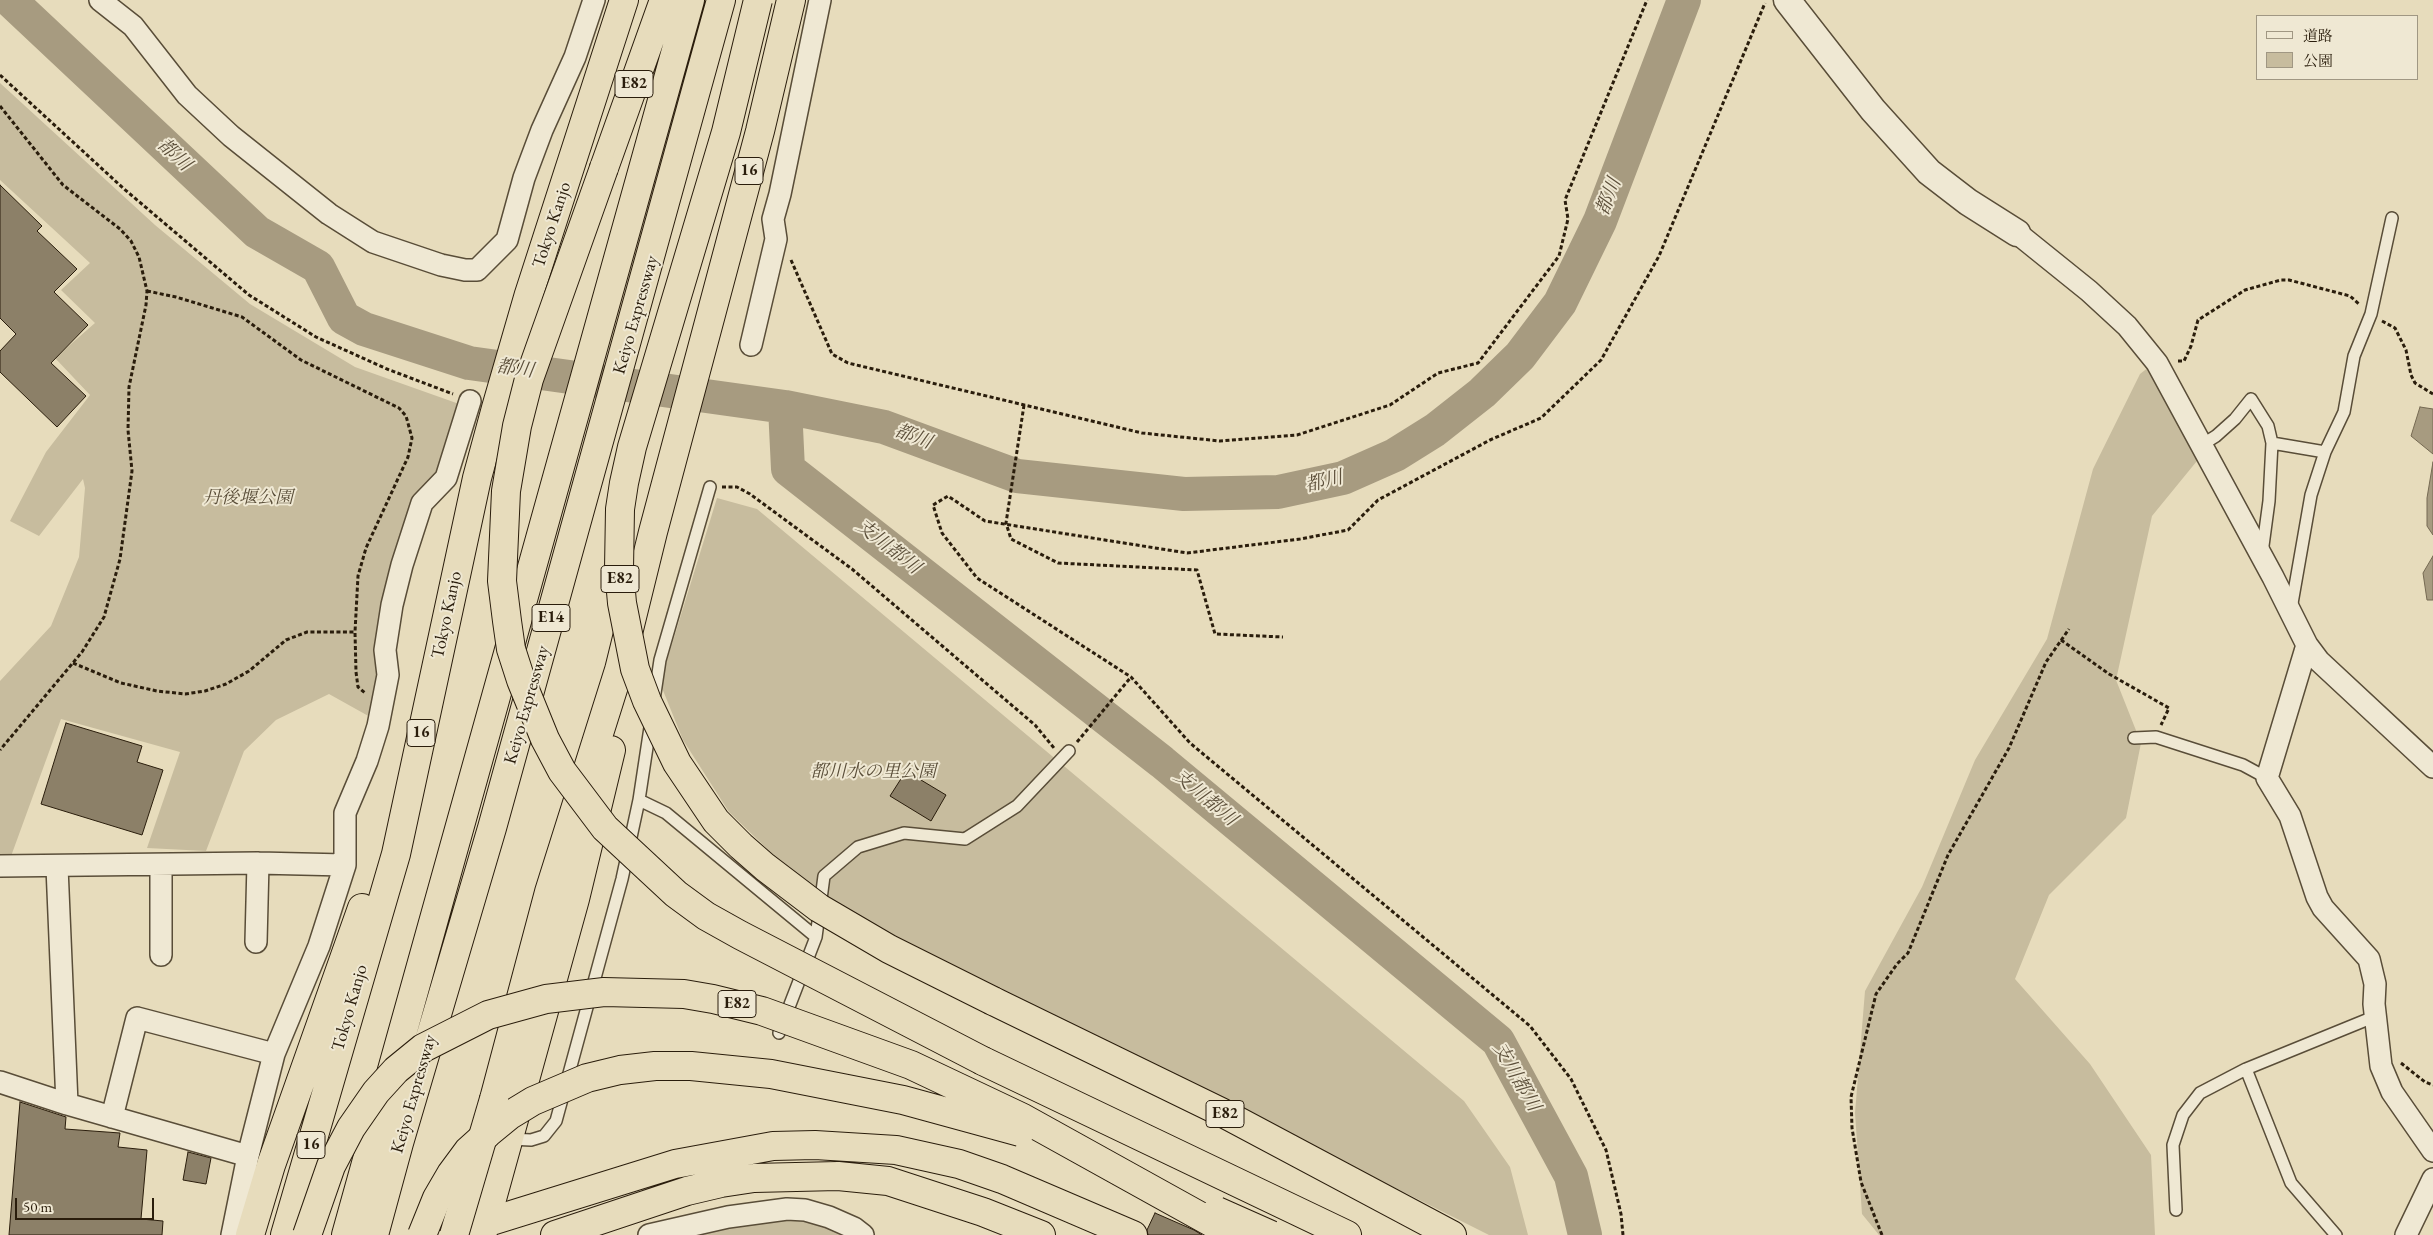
<!DOCTYPE html>
<meta charset="utf-8">
<style>
body{margin:0}
#map{position:relative;width:2433px;height:1235px;overflow:hidden;background:#e7dcbc;font-family:"EB Garamond","Noto Serif JP",serif}
canvas{display:block}
.legend{position:absolute;left:2256px;top:15px;width:162px;height:65px;box-sizing:border-box;background:#efe8d3;border:1px solid #a09783;margin:0;padding:6px 9px;list-style:none;font-size:15px;color:#2a1d0c}
.legend li{display:flex;align-items:center;gap:10px;height:25px}
.legend b{width:25px;border:1px solid #a09783}
.scale{position:absolute;left:15px;top:1198px;width:139px;height:22px;box-sizing:border-box;border:2px solid #2a1d0c;border-top:0;padding-left:6px;font-size:15px;line-height:18px;white-space:nowrap;color:#2a1d0c;-webkit-text-stroke:4px #efe8d3;paint-order:stroke}
</style>
<div id="map">
<canvas width="2433" height="1235"></canvas>
<ul class="legend">
<li><b style="height:6px;background:#efe8d3"></b>道路</li>
<li><b style="height:14px;background:#c7bc9e"></b>公園</li>
</ul>
<div class="scale">50 m</div>
</div>
<script>
const g = document.querySelector('canvas').getContext('2d');
g.lineJoin = 'round';
function paint(path, color) { g.fillStyle = color; g.fill(path, 'evenodd'); }
const toPath = rows => new Path2D(rows.map(r => 'M' + r).join(''));
function trace(path, color, width, dash) { g.strokeStyle = color; g.lineWidth = width; g.lineCap = dash ? 'butt' : 'round'; g.setLineDash(dash || []); g.stroke(path); }
function write(font, color, halo, rows, align = 'center') {
  g.font = font + ' "EB Garamond","Noto Serif JP",serif'; g.lineWidth = 4; g.setLineDash([]); g.textBaseline = 'middle'; g.strokeStyle = halo; g.fillStyle = color; for (const [text, x, y, turn = 0] of rows) {
    g.save(); g.translate(x, y); g.rotate((+turn || 0) * Math.PI / 180); g.textAlign = isNaN(turn) ? turn : align; if (halo) g.strokeText(text, 0, 0); g.fillText(text, 0, 0); g.restore();
  }
}
const green = toPath([
 [0,83,155,225,250,304,355,367,462,405,437,480,428,487,372,718,329,694,276,720,244,751,206,851,147,848,180,752,61,719,10,859,0,859,0,681,51,626,79,557,85,488,83,479,39,536,10,521,46,452,90,395,55,358,95,323,61,290,90,263,0,180],
 [2163,356,2201,456,2152,516,2116,680,2141,743,2126,818,2049,895,2015,979,2090,1064,2151,1155,2155,1235,1879,1235,1862,1214,1855,1113,1865,991,1922,887,1975,760,2047,639,2093,469,2140,374],
 [717,498,757,509,1464,1101,1510,1167,1528,1235,1489,1235,860,919,790,871,729,812,683,740,660,683],
 [779,1216,833,1226,847,1235,683,1235]
]);
const water = toPath([
 [2420,407,2433,409,2433,454,2411,436,2420,407],
 [2433,462,2433,535,2427,526,2427,498,2433,462],
 [2433,556,2433,600,2427,600,2423,573,2433,556]
]);
const river = toPath([
 [10,0,257,232,318,267,344,318,364,329,469,363,785,407,884,427,1017,476,1184,494,1278,492,1343,478,1395,455,1435,430,1482,393,1520,356,1560,303,1600,221,1684,0],
 [785,407,788,469,1162,762,1498,1041,1571,1176,1585,1235]
]);
const building = toPath([
 [0,185,42,226,37,231,77,269,54,292,88,325,51,363,86,396,57,427,0,372,0,351,16,334,0,318,0,185],
 [66,723,142,746,137,762,163,770,142,835,41,804,66,723],
 [906,771,946,795,931,821,890,796,906,771],
 [20,1102,66,1117,65,1129,120,1133,118,1147,147,1150,141,1219,163,1221,162,1235,9,1235,20,1102],
 [188,1152,211,1158,206,1184,183,1180,188,1152],
 [1155,1213,1194,1230,1202,1235,1148,1235,1147,1230,1155,1213]
]);
const path = toPath([
 [0,75,123,188,249,295,316,337,387,369,453,394],
 [0,106,63,185,120,229,131,241,139,257,147,291,146,305,129,387,128,430,132,471,120,559,104,617,82,652,0,750],
 [791,260,832,354,848,363,1142,433,1220,441,1297,435,1390,405,1438,373,1478,363,1559,256,1568,219,1565,200,1647,0],
 [147,291,176,297,242,317,301,360,399,408,406,416,412,438,408,457,366,548,358,576,355,632,356,672,358,687,365,693],
 [2382,321,2395,328,2406,350,2411,375,2415,383,2433,394],
 [2178,361,2184,361,2191,346,2198,320,2245,290,2281,280,2289,280,2350,296,2359,304],
 [1024,405,1006,523,1011,539,1058,563,1197,570,1215,634,1283,637],
 [722,487,737,487,750,494,852,569,1035,725,1054,748],
 [2061,640,2109,674,2169,708,2161,725],
 [73,663,121,683,157,691,185,694,205,691,226,684,249,671,286,640,307,632,355,632],
 [1077,742,1131,677],
 [2401,1063,2425,1082,2433,1085],
 [1623,1235,1621,1214,1606,1150,1571,1079,1530,1026,1190,743,1131,677,977,578,942,533,933,505,948,496,985,521,1187,553,1300,539,1348,530,1378,500,1490,440,1541,418,1601,360,1659,256,1765,3],
 [1882,1235,1861,1182,1852,1128,1851,1097,1876,994,1897,964,1908,953,1948,855,2009,748,2046,662,2069,629]
]);
const service = toPath([
 [2272,443,2325,452],
 [2200,446,2216,436,2235,419,2251,399,2268,426,2272,443,2269,501,2262,553],
 [2291,609,2311,495,2325,452,2344,412,2354,356,2371,314,2392,218],
 [654,700,660,660,710,487],
 [2134,738,2156,737,2243,765,2267,778],
 [639,800,666,813,816,937],
 [779,1033,816,937,824,876,858,847,904,833,965,839,1017,806,1069,751],
 [2246,1069,2291,1183,2336,1235],
 [509,1139,531,1140,544,1136,556,1121,622,879,639,800,651,721],
 [2176,1210,2173,1145,2183,1115,2200,1093,2246,1069,2376,1016]
]);
const minor = toPath([
 [100,0,133,26,187,95,231,136,329,214,373,242,441,265,465,270,477,270,507,240,524,178,542,130,575,57,594,0],
 [2017,233,2089,291,2127,326,2157,363,2273,577,2307,645,2319,661,2433,767],
 [751,345,776,239,773,219,780,194,820,0],
 [2307,645,2267,778,2290,816,2317,897,2323,908,2369,959,2375,984,2374,1004,2381,1066,2392,1092,2433,1151],
 [161,865,161,955],
 [0,866,258,863,345,865],
 [57,867,67,1104],
 [256,942,258,863],
 [0,1082,67,1104,248,1156],
 [112,1117,137,1018,274,1054],
 [232,1235,248,1156,274,1054,319,946,345,865,345,813,367,761,378,726,388,675,385,650,392,605,402,565,422,503,446,478,470,401],
 [649,1235,728,1217,787,1209,805,1210,829,1217,854,1228,863,1235],
 [2406,1235,2433,1179]
]);
const tertiary = toPath([
 [1787,0,1873,110,1929,172,1968,202,2017,233]
]);
const trunk = toPath([
 [494,1099,549,892,619,670,653,532,760,131,791,0],
 [250,1235,271,1165,362,908],
 [285,1235,396,854,477,478,496,408,529,294,624,0],
 [482,1235,575,899,611,750]
]);
const motorway = toPath([
 [604,168,664,0],
 [993,1001,1221,1112,1452,1235],
 [983,1061,1347,1235],
 [485,1223,675,1164,773,1146,815,1145,896,1150,959,1164,1002,1179,1133,1235],
 [346,1235,690,0],
 [374,1235,399,1143,492,828,721,0],
 [555,1235,687,1191,721,1183,754,1178,838,1176,888,1181,983,1212,1041,1235]
]);
const trunkBridge = toPath([
 [454,1235,494,1099]
]);
const motorwayBridge = toPath([
 [758,0,726,132,632,447,624,483,620,509,619,569,622,603,635,669,647,701,677,763,716,821,741,846,765,867,819,908,889,949,993,1001],
 [604,168,529,379,517,426,506,491,502,581,507,621,511,649,521,680,545,739,562,771,605,828,676,894,706,916,740,935,983,1061],
 [1217,1211,1271,1235],
 [307,1235,331,1166,351,1128,376,1092,396,1070,423,1048,488,1015,546,999,604,992,684,994,713,999,762,1011,911,1065,1023,1118,1234,1235],
 [422,1235,437,1198,451,1174,468,1151,488,1133,510,1115,533,1101,587,1078,620,1070,655,1066,691,1066,771,1074,903,1100,1020,1132]
]);
const shields = [
 [634,84,38],
 [749,171,28],
 [620,579,38],
 [551,618,38],
 [421,733,28],
 [737,1004,38],
 [1225,1114,38],
 [311,1145,28]
];
const shieldNames = [
 ["E82",634,84],
 ["16",749,171],
 ["E82",620,579],
 ["E14",551,618],
 ["16",421,733],
 ["E82",737,1004],
 ["E82",1225,1114],
 ["16",311,1145]
];
const streetNames = [
 ["Tokyo Kanjo",552,225,-72],
 ["Keiyo Expressway",636,315,-74],
 ["Tokyo Kanjo",447,615,-78],
 ["Keiyo Expressway",527,705,-74],
 ["Tokyo Kanjo",350,1008,-74],
 ["Keiyo Expressway",414,1094,-74]
];
const parkNames = [
 ["丹後堰公園",248,498],
 ["都川水の里公園",873,772]
];
const waterNames = [
 ["都川",174,155,43],
 ["都川",1609,197,-69],
 ["都川",515,369,8],
 ["都川",913,437,21],
 ["都川",1324,482,-14],
 ["支川都川",888,547,38],
 ["支川都川",1205,798,40],
 ["支川都川",1516,1077,60]
];
paint(green, '#c7bc9e');
paint(water, '#a79b80');
trace(water, '#756952', 1);
trace(river, '#a79b80', 34);
paint(building, '#8c8068');
trace(building, '#2a1d0c', 1);
trace(service, '#594d38', 14);
trace(minor, '#594d38', 24);
trace(tertiary, '#594d38', 29);
trace(trunk, '#2a1d0c', 30);
trace(motorway, '#2a1d0c', 30);
trace(path, '#2a1d0c', 3, [4, 2.5]);
trace(service, '#efe8d3', 11);
trace(minor, '#efe8d3', 21);
trace(tertiary, '#efe8d3', 26);
trace(trunk, '#e7dcbc', 28);
trace(motorway, '#e7dcbc', 28);
trace(trunkBridge, '#2a1d0c', 30, []);
trace(motorwayBridge, '#2a1d0c', 30, []);
trace(trunkBridge, '#e7dcbc', 28);
trace(motorwayBridge, '#e7dcbc', 28);
for (const [x, y, w] of shields) { const box = new Path2D(); box.roundRect(x - w / 2, y - 13.5, w, 27, 4); g.fillStyle = '#efe8d3'; g.fill(box); trace(box, '#2a1d0c', 1); }
write('bold 16px', '#2a1d0c', null, shieldNames);
write('18px', '#2a1d0c', '#efe8d3', streetNames);
write('italic 18px', '#594d38', '#efe8d3', parkNames);
write('italic 19px', '#5c4f3a', '#efe8d3', waterNames);
</script>
